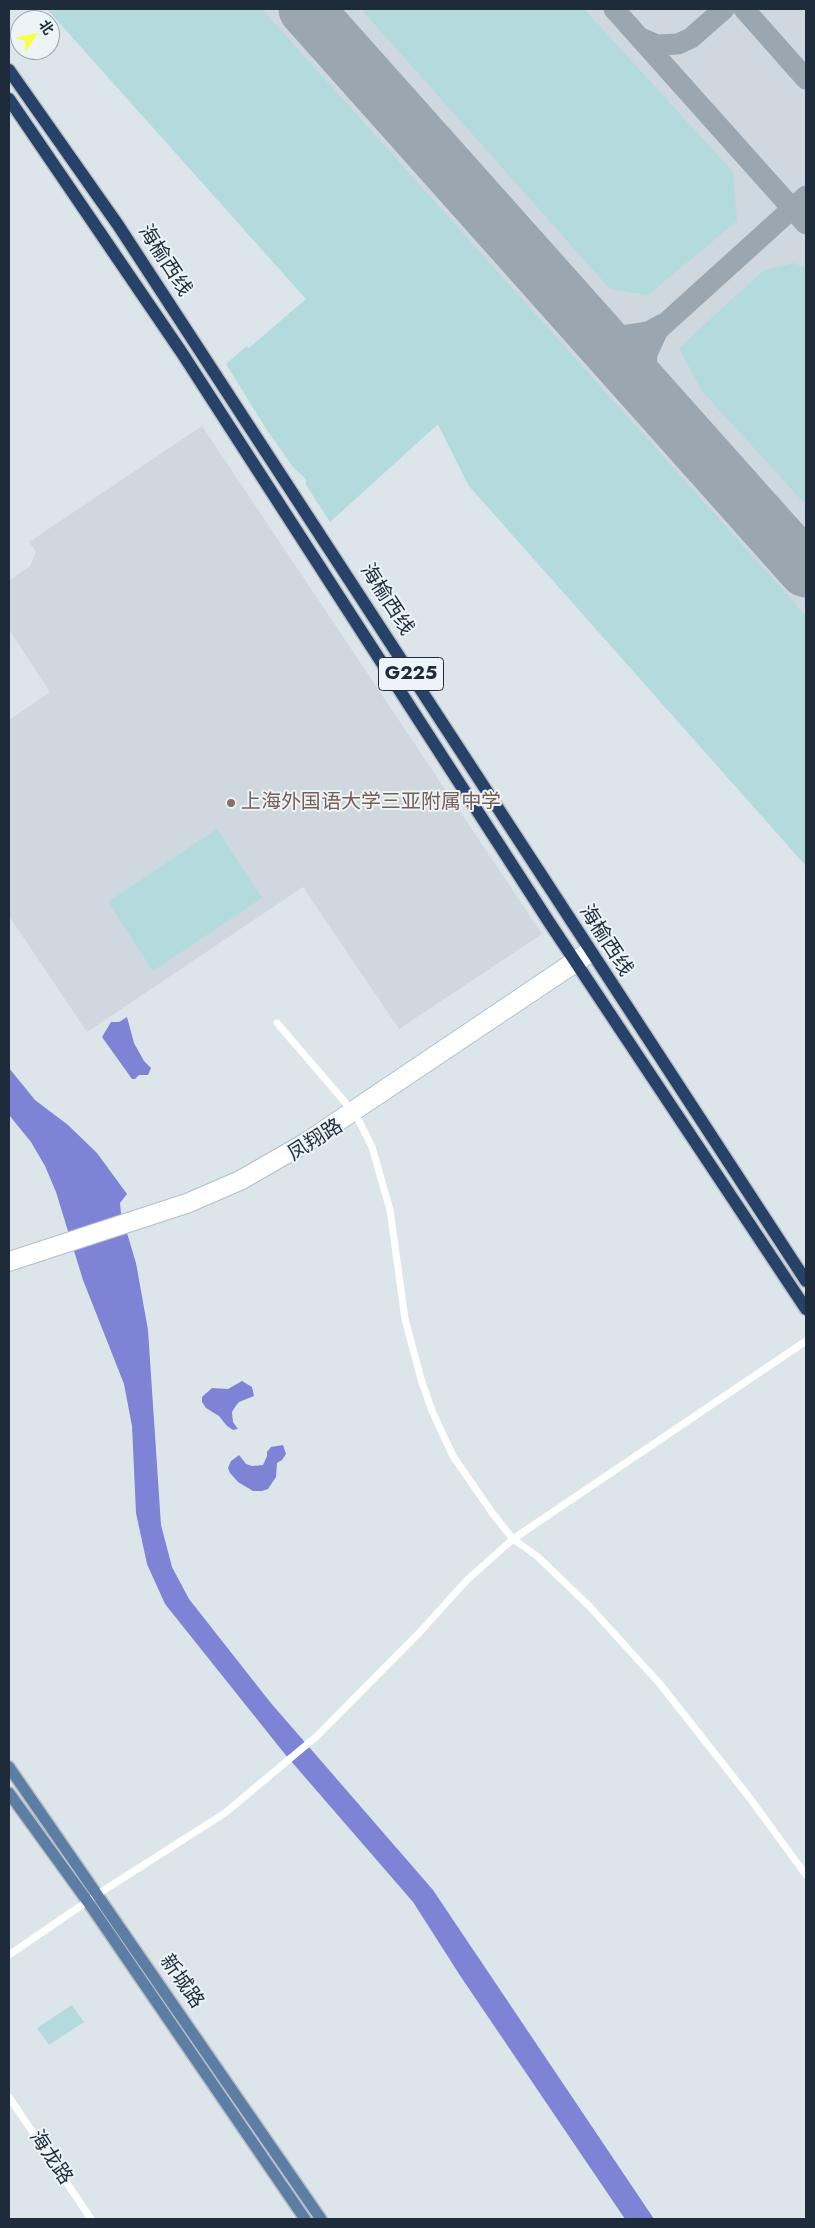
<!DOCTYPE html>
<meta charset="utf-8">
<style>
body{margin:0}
#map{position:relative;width:815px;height:2228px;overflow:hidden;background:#dce6ea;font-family:Jost,"Noto Sans SC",sans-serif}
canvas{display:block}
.frame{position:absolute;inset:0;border:10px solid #1d2b3b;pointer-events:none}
.north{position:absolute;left:10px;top:10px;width:50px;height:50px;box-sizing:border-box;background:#edf4f7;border:1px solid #9aa4ac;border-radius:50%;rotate:56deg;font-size:14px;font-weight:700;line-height:20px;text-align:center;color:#1d2b3b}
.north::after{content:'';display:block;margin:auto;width:18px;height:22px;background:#f8ff46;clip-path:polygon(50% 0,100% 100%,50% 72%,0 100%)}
</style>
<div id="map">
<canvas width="815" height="2228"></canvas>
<div class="frame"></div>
<div class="north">北</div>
</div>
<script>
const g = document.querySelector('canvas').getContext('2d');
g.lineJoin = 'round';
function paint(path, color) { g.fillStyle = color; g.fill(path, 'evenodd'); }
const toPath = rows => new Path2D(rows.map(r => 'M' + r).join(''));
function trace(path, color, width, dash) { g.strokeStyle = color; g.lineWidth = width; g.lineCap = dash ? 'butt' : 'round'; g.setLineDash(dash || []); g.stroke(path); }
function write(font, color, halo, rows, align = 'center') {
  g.font = font + ' Jost,"Noto Sans SC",sans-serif'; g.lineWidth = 4; g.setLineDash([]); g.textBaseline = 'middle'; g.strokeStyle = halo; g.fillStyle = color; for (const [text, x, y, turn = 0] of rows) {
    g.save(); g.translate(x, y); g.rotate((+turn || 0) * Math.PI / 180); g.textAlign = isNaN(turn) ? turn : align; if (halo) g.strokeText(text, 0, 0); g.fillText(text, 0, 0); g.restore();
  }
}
const built = toPath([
 [47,9,806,9,806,866,469,486,438,424,330,522,306,485,306,479,293,467,267,430,226,364,247,346,249,348,306,299],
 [202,426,542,934,399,1029,303,887,87,1032,9,916,9,720,50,692,9,630,9,581,30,566,36,552,29,542]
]);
const green = toPath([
 [47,9,262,9,806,616,806,866,469,486,438,424,330,522,306,485,306,479,293,467,267,430,226,364,247,346,249,348,306,299],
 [361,9,584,9,733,172,737,221,648,295,610,289],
 [794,263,806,268,806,505,701,390,679,348,764,270],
 [217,829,262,898,153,971,108,902],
 [72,2005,84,2022,49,2045,37,2028]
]);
const water = toPath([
 [127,1017,134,1043,144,1061,151,1068,148,1075,139,1075,135,1079,132,1079,102,1037,111,1022,119,1022],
 [9,1068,35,1100,68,1125,97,1153,127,1194,120,1203,121,1213,136,1263,148,1330,161,1525,172,1567,189,1599,270,1702,433,1890,654,2219,625,2219,461,1977,413,1902,284,1753,165,1604,147,1564,136,1513,132,1426,124,1384,83,1280,56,1192,45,1166,31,1142,9,1115],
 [242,1381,252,1387,254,1396,239,1402,235,1407,232,1412,233,1422,238,1429,233,1430,227,1426,219,1416,206,1408,202,1402,202,1397,212,1388,228,1389],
 [283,1445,286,1454,282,1460,277,1463,276,1477,268,1489,262,1491,253,1491,238,1482,230,1473,228,1468,231,1461,239,1455,246,1464,252,1466,263,1465,267,1456,267,1452,271,1447]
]);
const taxiway = toPath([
 [614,9,806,224],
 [744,9,806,79],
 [641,38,657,45,678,44,691,38,724,9],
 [579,315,599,330,622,336,648,332,663,324],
 [663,409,650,388,646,371,647,354,658,330,806,196]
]);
const runway = toPath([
 [306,9,806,570]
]);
const street = toPath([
 [277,1023,356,1115,372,1147,390,1210,405,1319,421,1379,432,1411,453,1456,493,1514,513,1539,537,1556,589,1606,660,1684,749,1797,806,1875],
 [9,1955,98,1894,225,1813,317,1736,420,1632,467,1580,513,1539,806,1341],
 [9,2097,91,2219]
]);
const secondary = toPath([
 [9,1257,186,1199,239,1176,305,1138,587,948],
 [9,1266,190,1207,243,1184,309,1146,593,956]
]);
const primary = toPath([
 [9,1767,321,2219],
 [9,1793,88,1902,305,2219]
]);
const highway = toPath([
 [9,70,118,225,806,1281],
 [9,99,182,353,549,922,806,1309]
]);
const markers = [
 [231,803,5,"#8d6e63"]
];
const shields = [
 [411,674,65]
];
const shieldNames = [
 ["G225",411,674]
];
const streetNames = [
 ["海榆西线",164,261,57],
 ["海榆西线",386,600,57],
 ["海榆西线",605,941,57],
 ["凤翔路",316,1141,-32],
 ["新城路",181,1982,55],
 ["海龙路",50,2158,56]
];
const educationNames = [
 ["上海外国语大学三亚附属中学",241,803]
];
paint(built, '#ced8de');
paint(green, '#b3dbde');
paint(water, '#7e83d6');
trace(taxiway, '#9aa6b0', 21);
trace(runway, '#9aa6b0', 55);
trace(secondary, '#afbfcb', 12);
trace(primary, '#bbbfc4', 14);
trace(highway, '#bbbfc4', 15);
trace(street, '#fff', 7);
trace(secondary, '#fff', 10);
trace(primary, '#5d7ea4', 11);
trace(highway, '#274269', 12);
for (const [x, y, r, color] of markers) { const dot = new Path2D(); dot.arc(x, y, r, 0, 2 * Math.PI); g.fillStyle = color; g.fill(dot); trace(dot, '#edf4f7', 2); }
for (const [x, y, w] of shields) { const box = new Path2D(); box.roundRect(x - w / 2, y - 16.5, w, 33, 4); g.fillStyle = '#edf4f7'; g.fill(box); trace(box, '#1d2b3b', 1); }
write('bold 19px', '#1d2b3b', null, shieldNames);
write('20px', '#1d2b3b', '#edf4f7', streetNames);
write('20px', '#785e54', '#edf4f7', educationNames, 'left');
</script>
